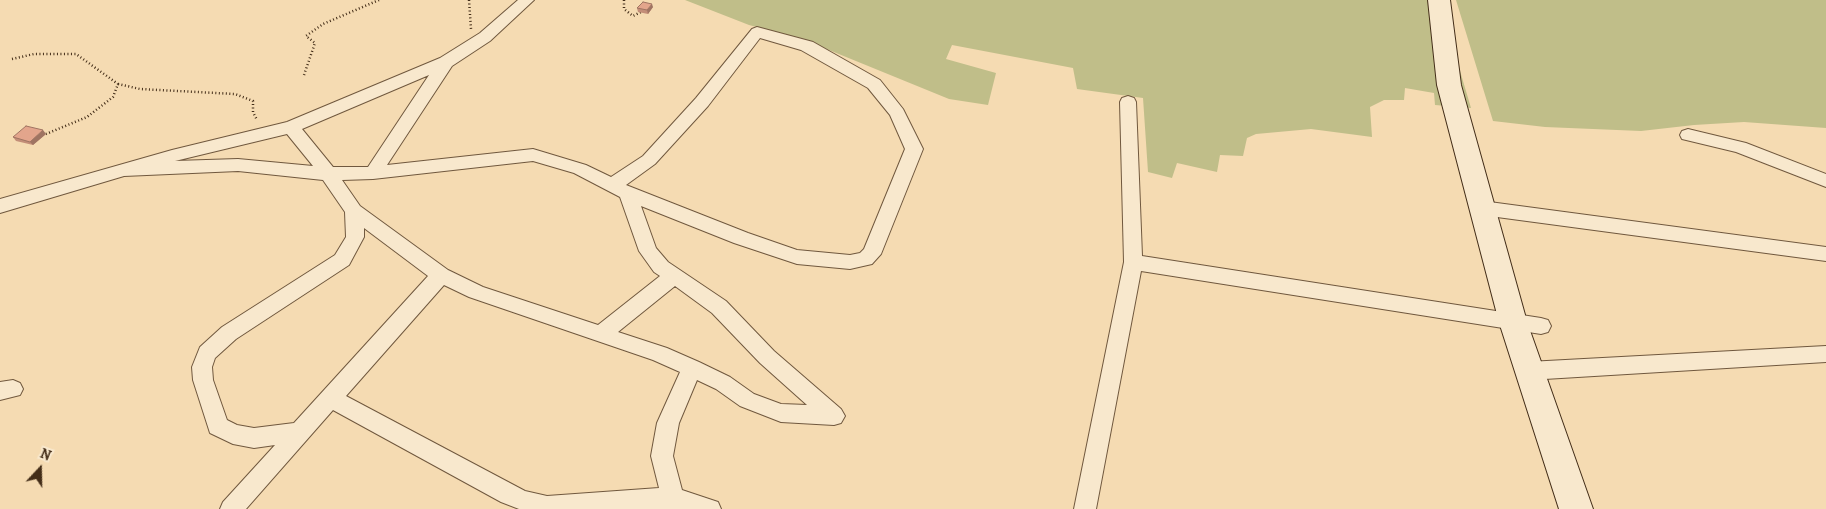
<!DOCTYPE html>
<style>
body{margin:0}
#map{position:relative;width:1826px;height:509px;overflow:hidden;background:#f5dbb2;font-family:Alegreya,serif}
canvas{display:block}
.north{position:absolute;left:15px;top:444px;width:50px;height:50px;-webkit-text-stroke:4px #f8e8cd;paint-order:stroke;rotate:21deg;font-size:14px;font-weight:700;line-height:20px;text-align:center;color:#432d18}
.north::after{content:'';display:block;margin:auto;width:18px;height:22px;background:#432d18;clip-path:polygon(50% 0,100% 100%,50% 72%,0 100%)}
</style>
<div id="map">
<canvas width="1826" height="509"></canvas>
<div class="north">N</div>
</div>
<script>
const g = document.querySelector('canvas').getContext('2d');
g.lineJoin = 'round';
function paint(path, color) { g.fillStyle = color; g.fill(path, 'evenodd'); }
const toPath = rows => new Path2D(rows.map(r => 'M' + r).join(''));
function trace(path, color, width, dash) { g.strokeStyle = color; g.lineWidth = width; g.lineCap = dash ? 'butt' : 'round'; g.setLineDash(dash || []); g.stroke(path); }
const green = toPath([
 [685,0,1439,0,1471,108,1435,105,1434,93,1405,88,1404,100,1384,100,1370,107,1372,137,1311,129,1256,134,1247,138,1243,156,1220,155,1217,172,1177,163,1172,178,1148,172,1143,98,1077,89,1073,68,952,45,946,59,996,73,988,105,949,99,802,39,749,25],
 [1456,0,1826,0,1826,128,1744,122,1694,125,1641,131,1545,127,1493,121]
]);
const path = toPath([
 [469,0,471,29],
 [624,0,624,9,633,16,641,12],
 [12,59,34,54,76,54,118,84,113,97,87,117,46,134],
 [304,75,315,43,306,36,323,24,379,0],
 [118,84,140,89,235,94,253,101,253,112,257,120]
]);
const street = toPath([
 [518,0,534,0,490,41,452,66,387,165,533,149,586,165,611,177,643,156,696,98,752,29,757,27,813,42,880,80,903,109,923,149,881,254,872,264,850,269,797,264,734,243,641,206,656,248,668,262,726,301,774,351,841,409,845,416,841,423,834,425,781,422,740,406,716,389,697,380,679,423,673,456,682,490,718,502,721,509,519,509,501,502,333,410,246,509,220,509,223,502,275,445,254,448,233,444,210,433,193,380,192,367,200,347,222,327,335,255,346,237,345,212,323,180,238,171,124,176,0,213,0,199,172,150,287,122,440,58,480,33,518,0],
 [760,38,801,50,868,88,890,115,905,149,864,249,860,253,850,255,797,250,748,233,626,185,655,164,708,106,760,38],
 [429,75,368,167,333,167,302,129,429,75],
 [287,134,313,166,238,159,175,161,287,134],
 [533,161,574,173,620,197,639,251,654,272,660,276,598,325,483,287,448,270,360,206,342,180,373,179,533,161],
 [364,228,428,276,294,423,254,428,237,425,227,420,213,380,212,367,215,358,236,339,349,265,364,237,364,228],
 [444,285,469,297,653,360,680,372,657,423,651,456,659,488,547,496,525,491,346,396,444,285],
 [675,286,712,313,760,363,807,405,781,404,754,394,730,377,699,362,667,348,618,332,675,286],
 [1128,96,1134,98,1136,102,1142,256,1541,318,1548,320,1551,326,1548,332,1541,334,1141,271,1096,509,1074,509,1124,262,1120,102,1122,98,1128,96],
 [1688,129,1746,143,1826,174,1826,187,1736,152,1682,139,1680,135,1682,131,1688,129],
 [1482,201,1826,247,1826,261,1482,215,1476,213,1473,208,1476,203,1482,201],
 [1826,346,1826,362,1528,380,1521,377,1518,371,1521,365,1528,362,1826,346],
 [13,380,20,383,23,389,20,395,0,400,0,382,13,380]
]);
const secondary = toPath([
 [1428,0,1450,0,1461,85,1527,322,1593,509,1559,509,1499,322,1437,85,1428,0]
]);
const wall = toPath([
 [653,7,648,14,638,12,637,8],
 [46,134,33,145,16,141,13,137]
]);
const shadedWall = toPath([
 [652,4,653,7,648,14,647,10],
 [43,130,46,134,33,145,30,142]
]);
const building = toPath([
 [643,2,652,4,647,10,637,8,643,2],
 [26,126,43,130,30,142,13,137,26,126]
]);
paint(green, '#c0be89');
trace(street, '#70583e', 2);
trace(secondary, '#432d18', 2);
trace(path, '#432d18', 2.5, [1, 2.5]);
paint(street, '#f8e8cd');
paint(secondary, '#f8e8cd');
paint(wall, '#c38e78');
paint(shadedWall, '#9f7462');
paint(building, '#e3a58c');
trace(building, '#9f7462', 1);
</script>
